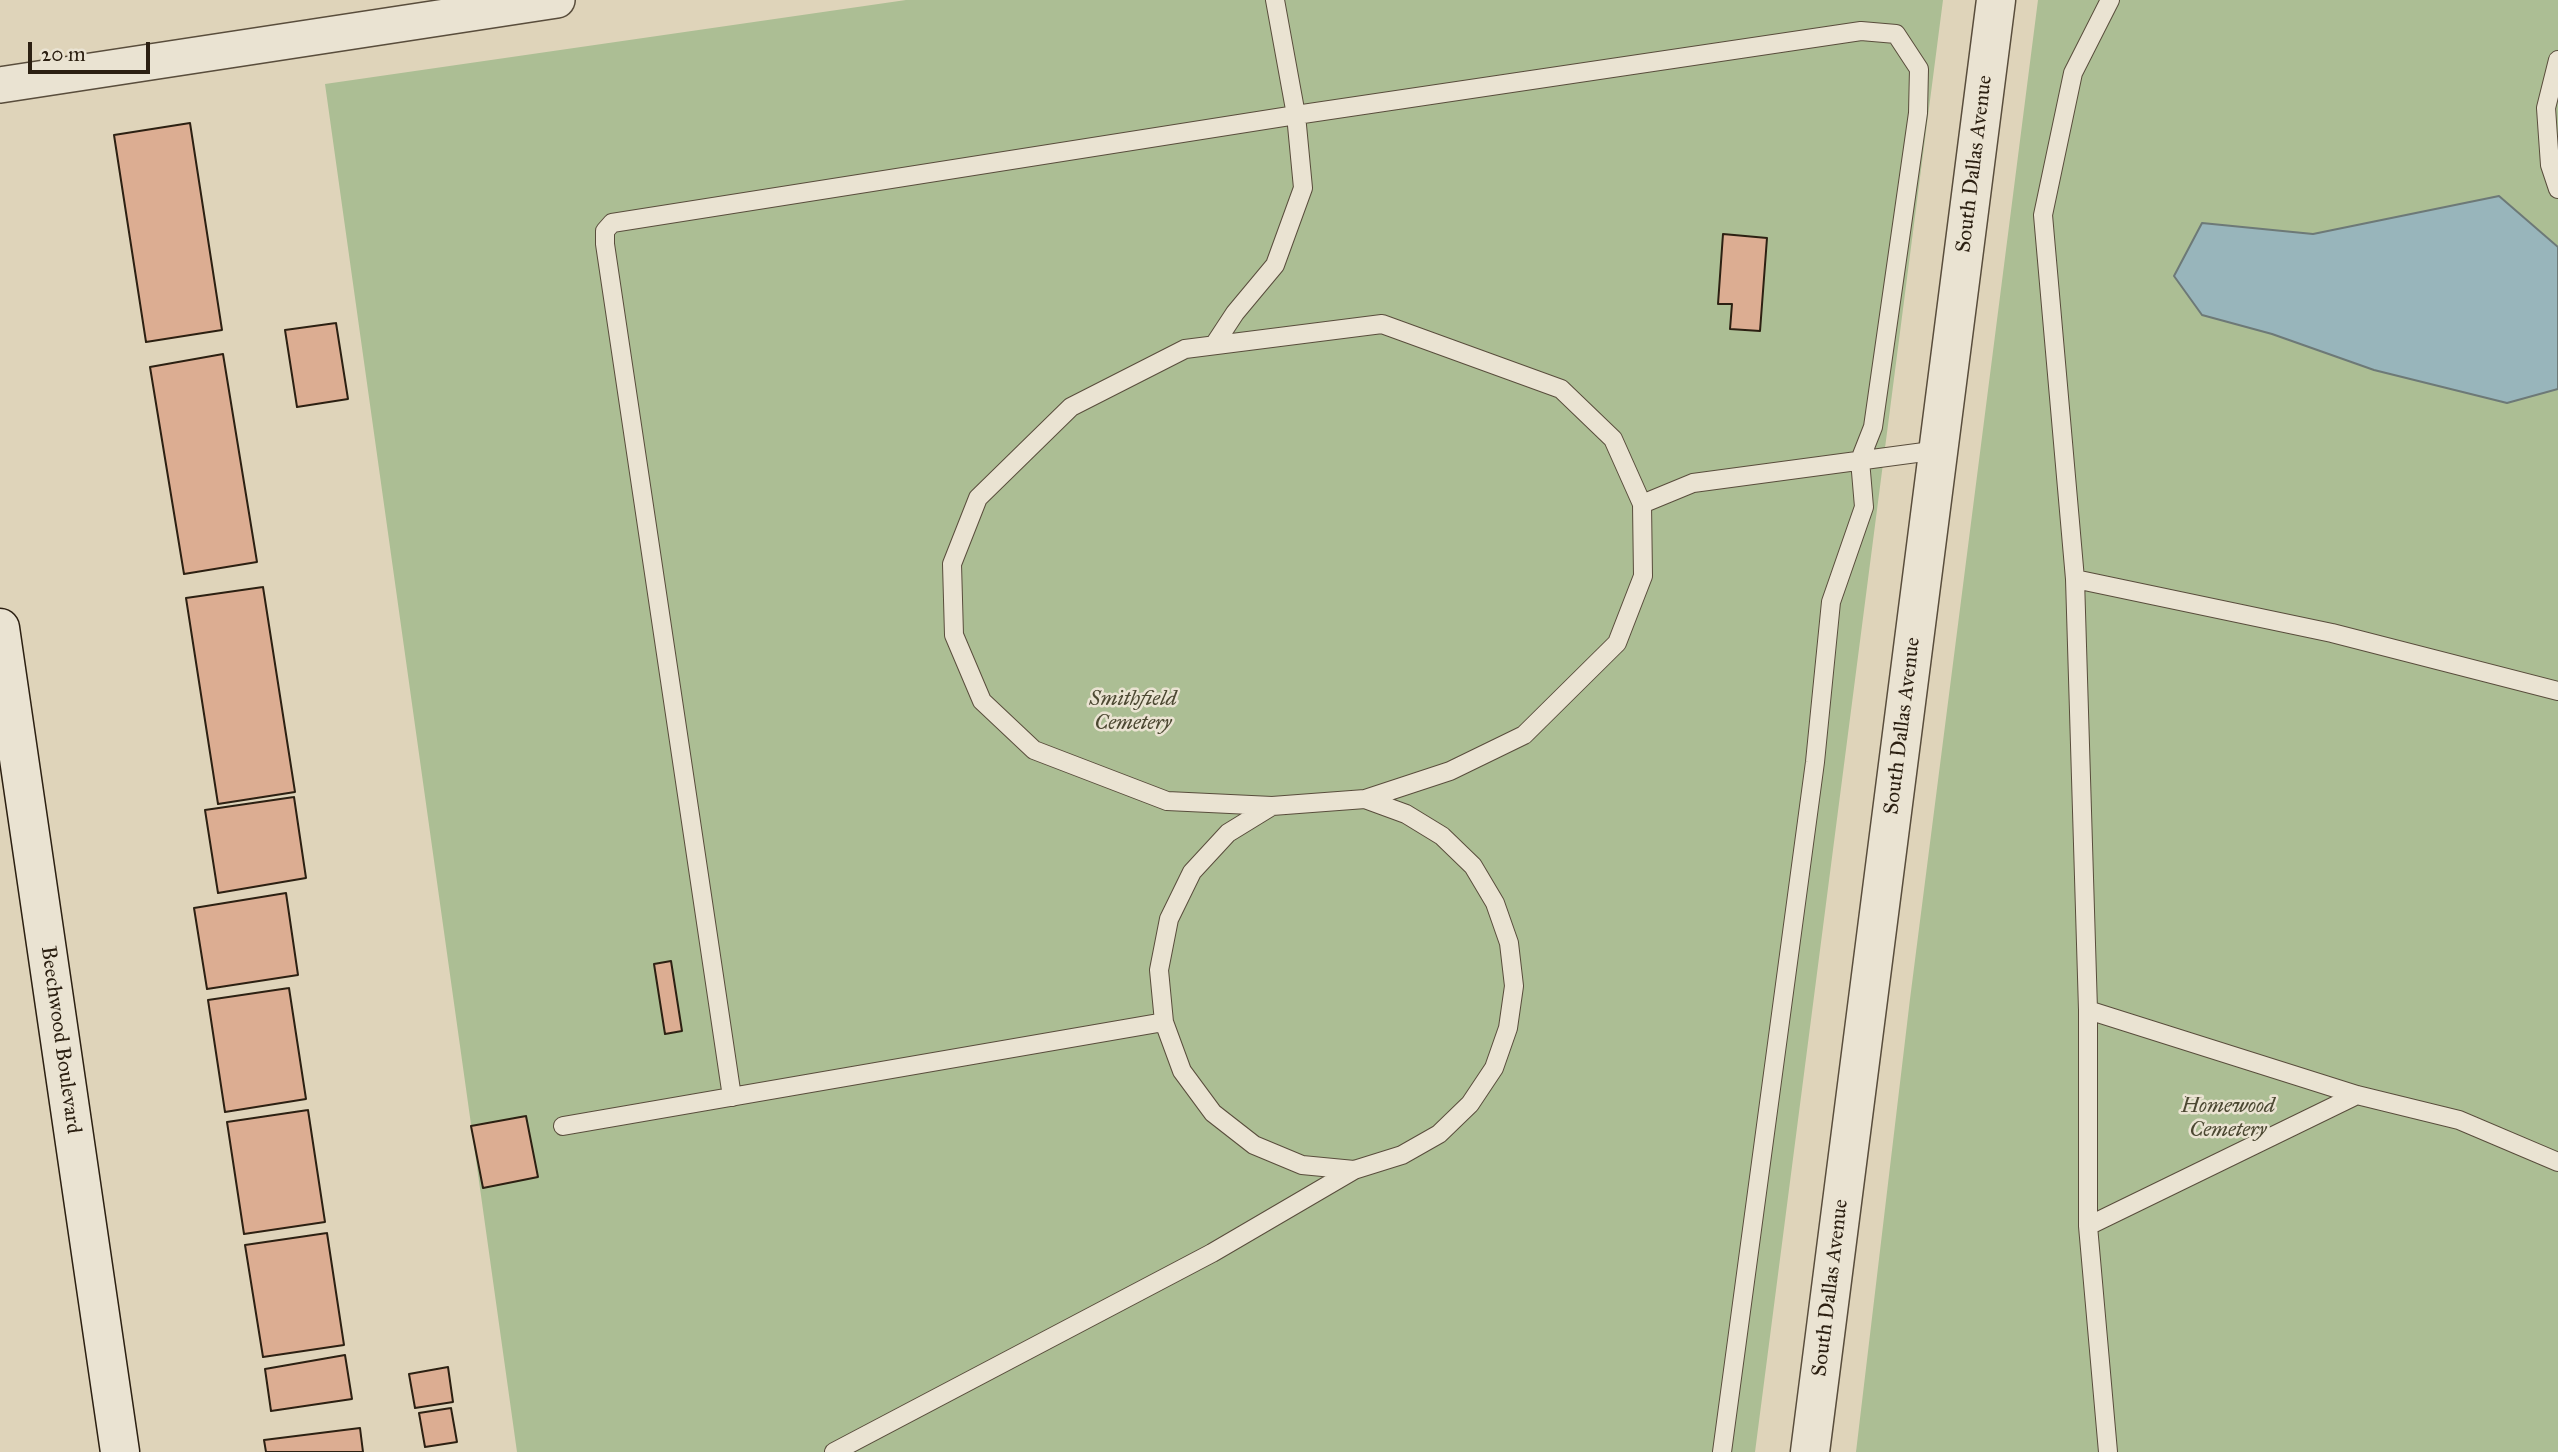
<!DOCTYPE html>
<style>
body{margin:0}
#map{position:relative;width:2558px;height:1452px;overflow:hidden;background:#dfd4ba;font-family:"IM FELL Great Primer",serif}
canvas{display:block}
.scale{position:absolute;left:28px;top:42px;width:122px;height:32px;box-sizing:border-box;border:4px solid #2c2012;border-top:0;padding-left:9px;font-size:21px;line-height:24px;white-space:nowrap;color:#2c2012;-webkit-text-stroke:5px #eae3d2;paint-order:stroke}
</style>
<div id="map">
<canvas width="2558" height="1452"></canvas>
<div class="scale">20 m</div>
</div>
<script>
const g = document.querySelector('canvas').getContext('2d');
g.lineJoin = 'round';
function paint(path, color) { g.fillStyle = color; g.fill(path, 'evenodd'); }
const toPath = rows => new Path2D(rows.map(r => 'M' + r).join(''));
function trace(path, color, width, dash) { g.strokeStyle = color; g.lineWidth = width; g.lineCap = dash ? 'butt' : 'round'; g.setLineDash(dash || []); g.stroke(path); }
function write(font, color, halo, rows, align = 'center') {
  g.font = font + ' "IM FELL Great Primer",serif'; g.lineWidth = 5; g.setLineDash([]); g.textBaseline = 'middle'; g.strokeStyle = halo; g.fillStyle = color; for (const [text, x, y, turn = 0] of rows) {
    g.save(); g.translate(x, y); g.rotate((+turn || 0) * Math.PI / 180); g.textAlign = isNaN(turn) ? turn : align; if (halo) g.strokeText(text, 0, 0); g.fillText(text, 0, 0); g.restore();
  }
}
const green = toPath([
 [906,0,1943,0,1755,1452,517,1452,325,84],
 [2038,0,2558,0,2558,1452,1856,1452,1910,999]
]);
const water = toPath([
 [2499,196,2558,247,2558,389,2507,403,2374,370,2272,334,2202,315,2174,276,2202,223,2313,234,2499,196]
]);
const building = toPath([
 [190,123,222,330,146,342,114,135,190,123],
 [1723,234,1767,238,1760,331,1730,329,1732,304,1718,304,1723,234],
 [336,323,348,399,297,407,285,330,336,323],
 [223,354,257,562,184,574,150,367,223,354],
 [263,587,295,792,218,804,186,598,263,587],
 [294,797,306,878,218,893,205,810,294,797],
 [286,893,298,975,207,989,194,908,286,893],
 [671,961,682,1031,665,1034,654,964,671,961],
 [289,988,306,1099,225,1112,208,1000,289,988],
 [308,1110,325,1222,244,1234,227,1122,308,1110],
 [526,1116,538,1177,483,1188,471,1126,526,1116],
 [327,1233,344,1345,263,1357,245,1245,327,1233],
 [345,1355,352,1399,271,1411,265,1369,345,1355],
 [448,1367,453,1402,415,1408,409,1374,448,1367],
 [451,1408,457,1442,425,1447,419,1413,451,1408],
 [360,1428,363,1452,266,1452,264,1440,360,1428]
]);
const service = toPath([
 [2558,60,2546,108,2550,165,2558,189],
 [1382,324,1561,389,1613,439,1642,504,1643,576,1617,643,1524,735,1450,771,1365,799,1272,806,1167,801,1034,750,982,701,954,635,952,564,978,498,1071,407,1185,349,1382,324],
 [1214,345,1235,313,1275,265,1303,188,1296,115,1275,0],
 [1642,504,1693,483,1939,450],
 [2075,579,2332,633,2558,691],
 [1272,806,1228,833,1192,872,1169,919,1159,970,1164,1022,1182,1071,1213,1113,1254,1145,1302,1165,1354,1170],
 [2088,1010,2357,1095,2459,1120,2558,1162],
 [732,1097,605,244,605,231,612,223,1296,115,1861,31,1896,34,1919,69,1918,113,1873,427,1860,460,1864,507,1831,602,1815,762,1722,1452],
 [563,1126,1164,1022],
 [2088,1226,2357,1095],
 [834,1452,1212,1253,1354,1170,1402,1155,1439,1134,1470,1104,1494,1068,1508,1028,1514,986,1509,943,1495,903,1473,866,1442,836,1406,814,1365,799],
 [2108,1452,2088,1226,2088,1010,2075,579,2043,215,2073,73,2110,0]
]);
const minor = toPath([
 [0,85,557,0]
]);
const tertiary = toPath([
 [1810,1452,1996,0]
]);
const secondary = toPath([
 [0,628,120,1452]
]);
const streetNames = [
 ["South Dallas Avenue",1975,164,-83],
 ["South Dallas Avenue",1903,726,-83],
 ["Beechwood Boulevard",60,1040,82],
 ["South Dallas Avenue",1831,1288,-83]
];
const parkNames = [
 ["Smithfield",1133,700],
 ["Cemetery",1133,724],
 ["Homewood",2228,1107],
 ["Cemetery",2228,1131]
];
paint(green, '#acbe94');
paint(water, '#98b5bb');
trace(water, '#6d7977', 2);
paint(building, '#dcad92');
trace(building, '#2c2012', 2);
trace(service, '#594d3c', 20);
trace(minor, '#594d3c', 38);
trace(tertiary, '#594d3c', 41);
trace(secondary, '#2c2012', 41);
trace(service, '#eae3d2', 18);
trace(minor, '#eae3d2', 35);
trace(tertiary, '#eae3d2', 38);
trace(secondary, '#eae3d2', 38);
write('21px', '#2c2012', '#eae3d2', streetNames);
write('italic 21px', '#4c4832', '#eae3d2', parkNames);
</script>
